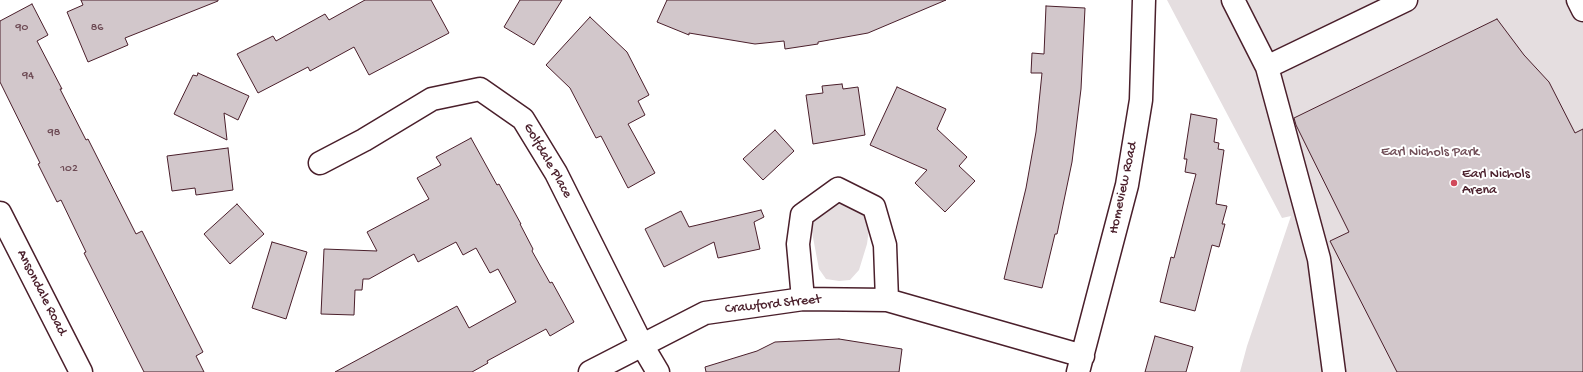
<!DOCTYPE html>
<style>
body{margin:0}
canvas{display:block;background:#fff}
</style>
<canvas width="1583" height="372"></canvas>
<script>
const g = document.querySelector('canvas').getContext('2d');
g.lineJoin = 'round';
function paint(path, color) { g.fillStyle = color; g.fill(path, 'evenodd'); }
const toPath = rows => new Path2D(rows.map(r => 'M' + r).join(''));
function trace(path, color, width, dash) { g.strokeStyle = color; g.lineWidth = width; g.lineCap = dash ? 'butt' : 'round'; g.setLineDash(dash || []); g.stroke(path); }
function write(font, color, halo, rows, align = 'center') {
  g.font = font + ' "Gochi Hand",sans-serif'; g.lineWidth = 4; g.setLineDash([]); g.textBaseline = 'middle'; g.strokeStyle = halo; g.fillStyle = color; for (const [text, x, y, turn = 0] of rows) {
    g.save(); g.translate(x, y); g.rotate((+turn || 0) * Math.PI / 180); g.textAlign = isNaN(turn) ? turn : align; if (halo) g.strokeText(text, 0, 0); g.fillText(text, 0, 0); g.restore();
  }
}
const green = toPath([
 [1167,0,1583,0,1583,372,1240,372,1247,346,1291,216,1282,218],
 [841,203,856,207,865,216,869,229,867,244,859,270,850,280,839,281,826,279,819,269,811,227,817,215,826,208]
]);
const building = toPath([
 [81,0,218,0,218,1,125,38,128,45,88,62,67,12,83,5,81,0],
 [365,0,431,0,449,33,369,75,354,47,310,71,308,67,258,93,237,54,273,36,276,41,325,14,329,20,365,0],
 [520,0,562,0,534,45,504,27,520,0],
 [667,0,946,0,868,33,818,42,818,44,785,49,784,41,755,44,689,33,689,35,657,22,667,0],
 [32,4,48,35,37,41,62,89,60,89,86,140,88,139,136,234,142,231,203,352,196,356,204,372,144,372,84,253,86,252,61,200,57,202,38,164,40,163,0,82,0,21,32,4],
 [1046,6,1085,8,1081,89,1072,162,1057,234,1055,234,1042,288,1004,279,1026,188,1036,132,1042,73,1031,73,1032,53,1044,54,1046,6],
 [590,17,627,52,649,95,638,101,645,115,628,124,655,173,628,188,601,136,596,138,570,88,546,65,590,17],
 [1497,19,1524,55,1549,82,1575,133,1583,129,1583,372,1397,372,1330,241,1349,232,1296,125,1294,118,1497,19],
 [198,73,249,96,238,120,224,113,227,140,174,114,193,75,197,76,198,73],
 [842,84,843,89,858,87,865,135,813,144,806,95,823,93,822,86,842,84],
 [897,87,946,109,937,129,967,157,959,166,975,181,945,212,915,183,927,170,870,145,897,87],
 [1191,114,1217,119,1214,142,1219,143,1218,149,1224,150,1216,204,1227,206,1222,224,1225,224,1219,247,1212,245,1195,311,1160,302,1171,257,1174,258,1196,174,1185,172,1187,159,1184,159,1191,114],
 [775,130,794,151,763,180,743,159,775,130],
 [471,138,497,185,499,184,521,224,520,224,533,249,532,251,550,283,552,282,574,322,550,336,546,329,487,361,488,363,472,372,335,372,457,306,469,328,516,302,498,269,490,273,476,248,463,255,456,242,418,262,414,254,369,279,363,279,362,290,355,290,354,315,321,314,324,249,377,251,367,232,429,199,417,178,441,165,436,157,471,138],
 [228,148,233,190,196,195,195,188,172,191,167,156,228,148],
 [237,204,264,234,230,264,204,234,237,204],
 [761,210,764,217,754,222,760,249,718,258,714,242,664,267,645,229,681,211,689,227,761,210],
 [272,242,307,252,286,319,252,308,272,242],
 [1155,336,1193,347,1186,372,1145,372,1155,336],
 [839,339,902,349,899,372,706,372,705,367,757,351,775,342,839,339]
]);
const minor = toPath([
 [1233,0,1267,67,1406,0],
 [1578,0,1583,10],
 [1267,67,1319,259,1334,372],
 [320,163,364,140,432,99,480,89,523,119,556,173,642,345,658,372],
 [0,213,81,372],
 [803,299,798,244,802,215,838,189,874,207,885,245,887,300],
 [590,372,705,313,803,299,887,300,1083,356],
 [1078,372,1127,185,1141,100,1144,0]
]);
const markers = [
 [1454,183,4,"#d1495b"]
];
const numberNames = [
 ["90",22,28],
 ["86",97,28],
 ["94",28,76],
 ["98",54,133],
 ["102",69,169]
];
const parkNames = [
 ["Earl Nichols Park",1430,153]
];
const streetNames = [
 ["Golfdale Place",547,161,60],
 ["Homeview Road",1124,188,-78],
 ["Ansondale Road",41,293,63],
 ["Crawford Street",773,305,-6]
];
const poiNames = [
 ["Earl Nichols",1462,175],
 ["Arena",1462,191]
];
paint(green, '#e5dee0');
paint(building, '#d2c7cb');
trace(building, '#4a1f2b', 1);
trace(minor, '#4a1f2b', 25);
trace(minor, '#fff', 22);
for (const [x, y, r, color] of markers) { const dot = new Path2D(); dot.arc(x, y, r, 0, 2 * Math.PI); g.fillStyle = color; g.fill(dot); trace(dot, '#fff', 1.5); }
write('12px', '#6c4953', null, numberNames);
write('14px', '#714f58', '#fff', parkNames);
write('14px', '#4a1f2b', '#fff', streetNames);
write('14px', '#4a1f2b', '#fff', poiNames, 'left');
</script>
